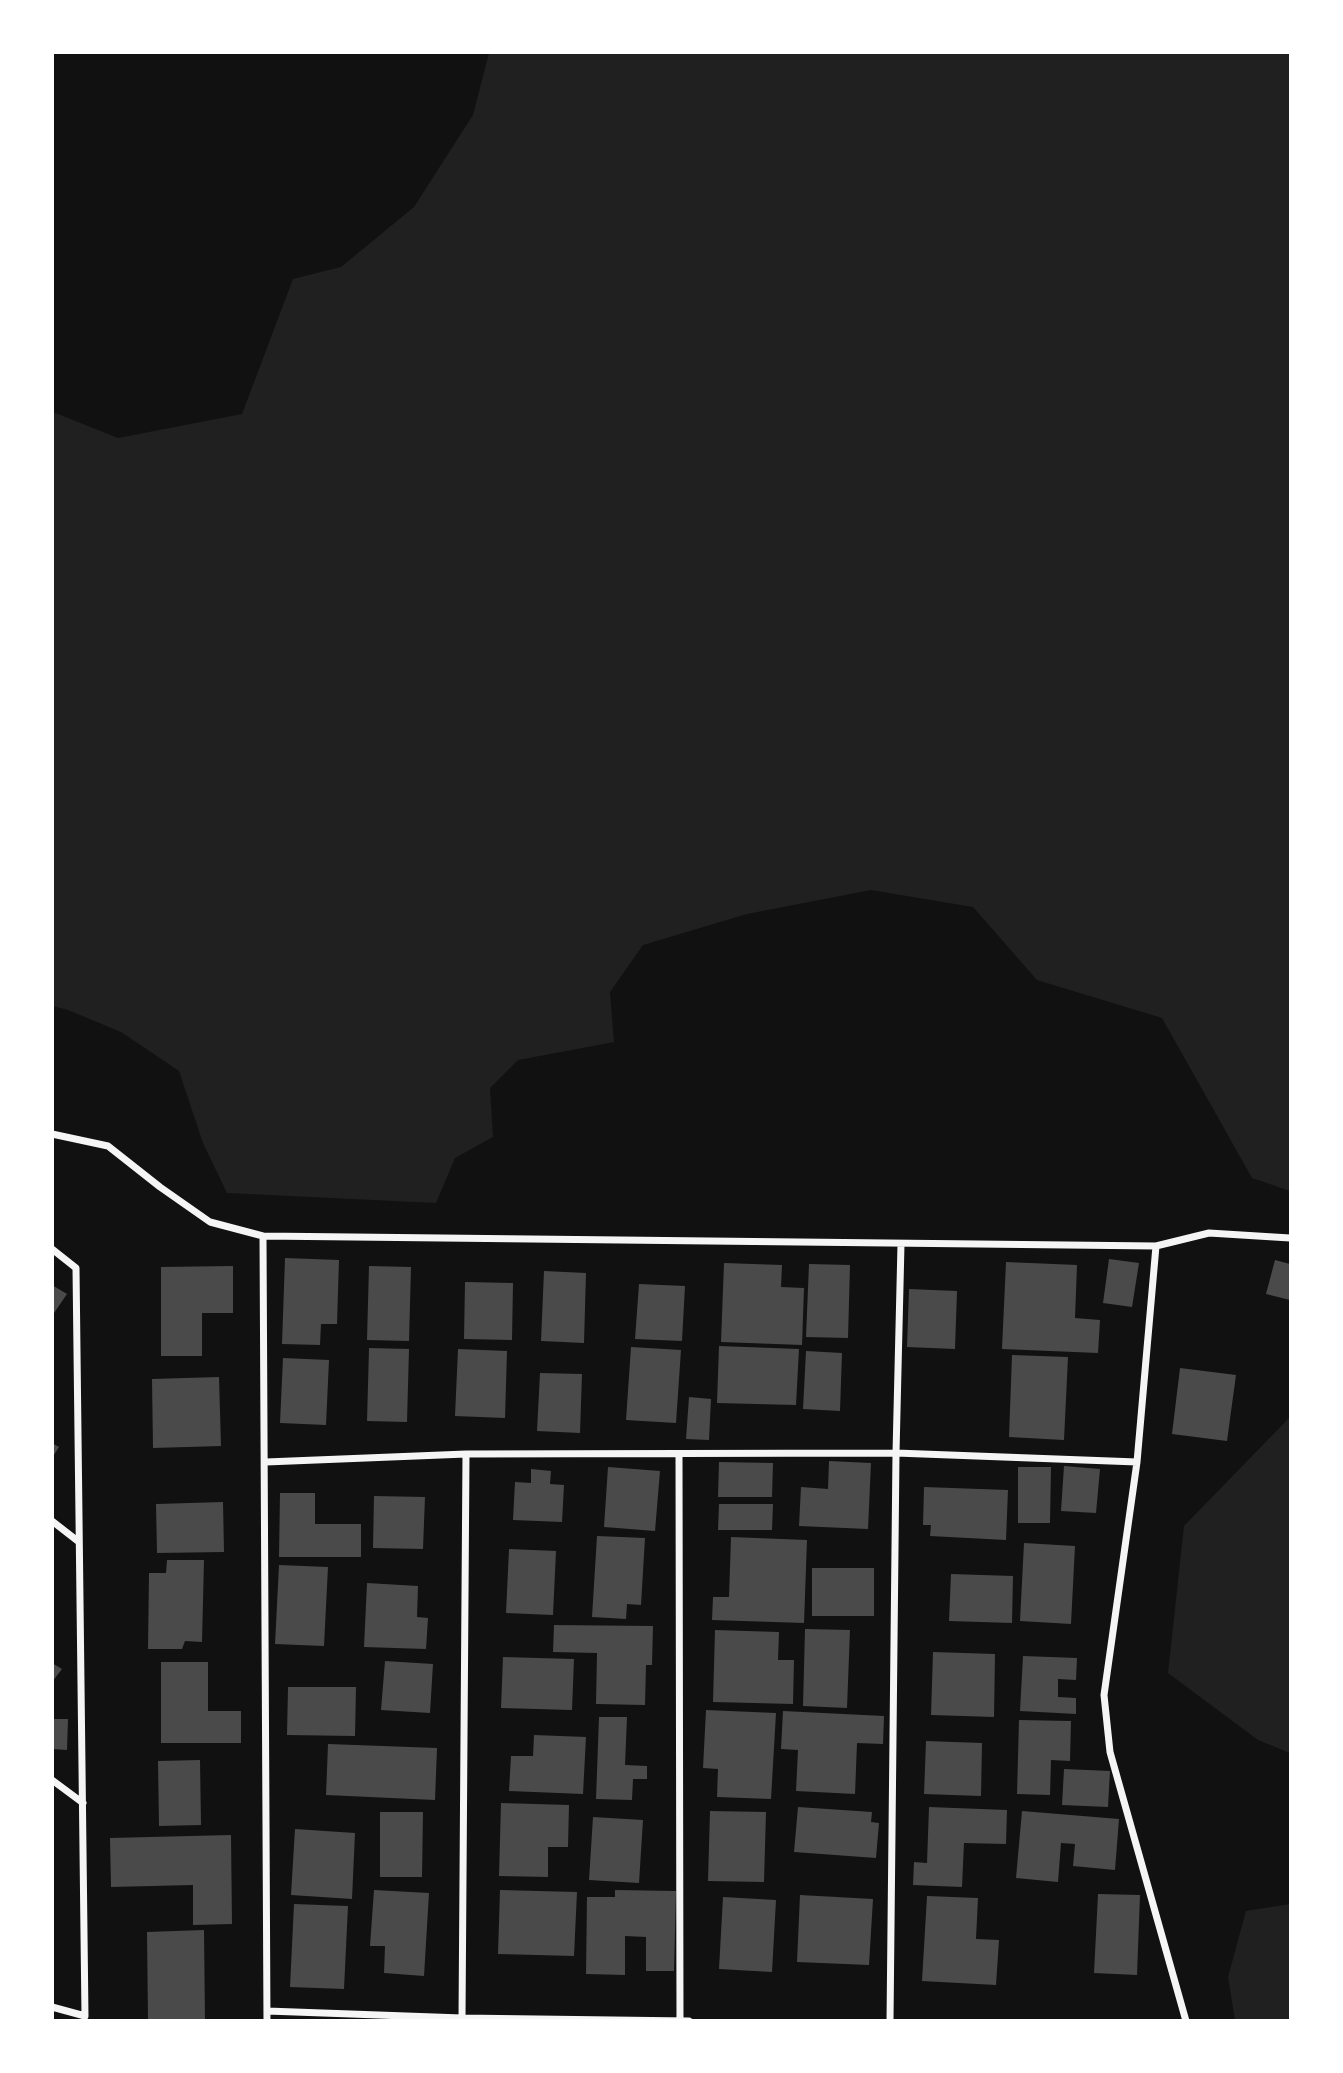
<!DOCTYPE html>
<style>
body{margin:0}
#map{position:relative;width:1343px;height:2073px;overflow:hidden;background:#111;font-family:"Source Sans 3",sans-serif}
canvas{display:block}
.frame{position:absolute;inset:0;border:54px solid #fff;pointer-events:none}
</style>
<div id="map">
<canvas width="1343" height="2073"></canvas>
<div class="frame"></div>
</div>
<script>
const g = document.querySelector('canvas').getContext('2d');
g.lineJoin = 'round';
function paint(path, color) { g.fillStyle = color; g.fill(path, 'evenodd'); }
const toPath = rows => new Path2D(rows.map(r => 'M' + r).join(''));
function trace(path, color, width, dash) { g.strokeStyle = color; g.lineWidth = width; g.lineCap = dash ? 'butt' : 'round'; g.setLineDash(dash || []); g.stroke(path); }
const green = toPath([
 [489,53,1290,53,1290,1191,1252,1178,1162,1018,1037,980,973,907,871,890,747,914,643,945,610,992,614,1042,518,1060,490,1088,493,1137,455,1158,436,1203,227,1193,203,1143,179,1071,121,1032,68,1010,53,1006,53,412,118,438,242,414,293,279,341,267,414,207,473,115],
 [1290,1417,1290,1753,1258,1740,1168,1673,1184,1526],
 [1290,1904,1290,2020,1235,2020,1228,1977,1246,1911]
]);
const building = toPath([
 [285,1258,339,1260,337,1324,321,1324,320,1345,282,1344],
 [1109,1259,1139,1263,1132,1307,1103,1303],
 [1275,1260,1290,1264,1290,1300,1266,1294],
 [1006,1262,1077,1265,1075,1318,1100,1320,1098,1353,1002,1349],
 [724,1263,782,1265,781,1287,804,1288,802,1345,721,1342],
 [809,1264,850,1265,848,1338,806,1337],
 [233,1266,233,1313,202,1313,202,1356,161,1356,161,1267],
 [369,1266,411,1267,409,1341,367,1340],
 [544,1271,586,1273,584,1343,541,1341],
 [465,1282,513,1283,512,1340,464,1339],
 [639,1284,685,1286,682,1341,635,1339],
 [52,1285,67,1294,52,1316],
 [909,1289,957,1291,955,1349,907,1347],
 [719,1346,799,1349,796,1405,717,1403],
 [631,1347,681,1350,676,1423,626,1420],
 [369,1348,409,1349,407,1422,367,1421],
 [458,1349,507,1351,505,1418,455,1416],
 [806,1351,842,1353,840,1411,803,1409],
 [1012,1355,1068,1357,1064,1440,1009,1437],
 [283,1358,329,1360,326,1425,280,1423],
 [1180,1368,1236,1375,1227,1441,1172,1434],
 [540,1373,582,1374,580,1433,537,1431],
 [219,1377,221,1446,153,1448,152,1379],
 [689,1397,711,1399,709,1440,686,1439],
 [52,1443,59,1447,52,1458],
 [829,1461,871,1463,868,1529,799,1526,801,1487,828,1489],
 [719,1462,773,1463,772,1497,718,1497],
 [1064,1466,1100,1469,1096,1513,1061,1511],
 [608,1467,660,1471,655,1531,604,1527],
 [1018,1467,1051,1467,1050,1523,1018,1523],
 [531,1469,551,1471,550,1484,564,1485,562,1522,513,1520,515,1482,531,1483],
 [924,1487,1008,1490,1006,1540,930,1536,931,1525,923,1525],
 [280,1493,315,1493,315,1524,361,1524,361,1557,279,1557],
 [374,1496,425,1497,423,1549,373,1548],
 [223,1502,224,1552,157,1553,156,1504],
 [719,1504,773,1504,772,1530,718,1530],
 [597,1536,645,1538,641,1605,627,1604,626,1619,592,1617],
 [731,1537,807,1540,804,1623,712,1620,713,1597,729,1597],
 [1024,1543,1075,1546,1071,1624,1020,1621],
 [509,1549,556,1551,553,1615,506,1613],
 [167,1560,204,1560,202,1642,185,1641,182,1649,148,1649,149,1573,166,1573],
 [279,1565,328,1567,324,1646,275,1644],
 [812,1568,874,1568,874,1616,812,1616],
 [951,1574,1013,1576,1012,1623,949,1621],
 [367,1583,418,1586,417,1617,428,1618,426,1649,364,1647],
 [554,1625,653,1626,652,1665,646,1665,645,1705,596,1704,597,1653,553,1652],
 [805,1629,850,1630,847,1708,803,1706],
 [715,1630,779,1632,778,1660,794,1660,793,1704,713,1702],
 [933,1652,995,1654,994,1717,931,1715],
 [1023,1656,1077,1658,1076,1680,1058,1679,1058,1697,1076,1698,1076,1714,1020,1711],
 [503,1657,574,1659,572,1710,501,1708],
 [385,1661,433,1664,430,1713,381,1710],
 [161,1662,208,1662,208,1711,241,1711,241,1743,161,1743],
 [52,1663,62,1669,52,1682],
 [288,1687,356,1687,355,1736,287,1735],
 [706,1710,776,1713,771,1799,717,1797,718,1769,703,1768],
 [783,1711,884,1716,883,1744,857,1743,855,1794,796,1791,798,1750,781,1749],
 [599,1717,627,1717,625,1765,647,1766,647,1779,633,1779,632,1800,596,1799],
 [52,1719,68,1719,67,1750,52,1749],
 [1019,1720,1071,1721,1070,1761,1051,1760,1050,1795,1017,1794],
 [534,1735,586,1737,583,1794,509,1791,511,1756,533,1756],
 [926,1741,982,1743,981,1796,924,1794],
 [328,1744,437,1748,435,1800,326,1795],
 [200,1760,201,1825,159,1826,158,1761],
 [1064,1769,1110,1771,1108,1807,1062,1805],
 [501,1803,569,1805,568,1847,548,1847,548,1877,499,1876],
 [798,1807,872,1812,871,1822,879,1823,876,1858,794,1852],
 [929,1807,1007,1810,1006,1844,964,1843,962,1887,913,1885,914,1862,927,1863],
 [710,1811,766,1812,764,1882,708,1881],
 [1022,1811,1119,1819,1115,1870,1073,1866,1075,1844,1061,1843,1058,1882,1016,1878],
 [380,1812,423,1812,422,1877,380,1877],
 [593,1817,643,1820,639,1883,589,1880],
 [295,1829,355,1833,352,1899,291,1895],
 [231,1835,232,1924,193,1925,193,1885,111,1887,110,1838],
 [374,1890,429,1893,424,1976,384,1973,385,1946,370,1946],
 [500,1890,577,1892,574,1956,498,1954],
 [615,1890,676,1891,674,1971,646,1971,646,1937,625,1936,625,1975,586,1974,587,1897,615,1897],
 [1098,1894,1140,1895,1137,1975,1094,1973],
 [800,1895,873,1899,869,1965,797,1962],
 [927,1896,978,1898,976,1939,999,1940,996,1985,922,1981],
 [723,1897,776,1900,772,1972,719,1969],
 [294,1904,348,1906,344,1989,290,1987],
 [204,1930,205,2021,148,2021,147,1932]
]);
const minor = toPath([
 [52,1134,108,1146,160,1187,210,1222,263,1236,1156,1246,1209,1233,1290,1238],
 [263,1236,267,2021],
 [1156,1246,1137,1462,1104,1695,1110,1752,1186,2021],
 [52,1249,76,1268,85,2016,52,2007],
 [679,1455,680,2020],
 [266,1462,466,1454,896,1453,1137,1462],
 [52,1521,79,1542],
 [52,1780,83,1803],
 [267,2011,462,2018,689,2021],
 [462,2018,466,1454],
 [890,2021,896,1453,901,1244]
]);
paint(green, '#202020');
paint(building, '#4a4a4a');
trace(minor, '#f5f5f5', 7);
</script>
